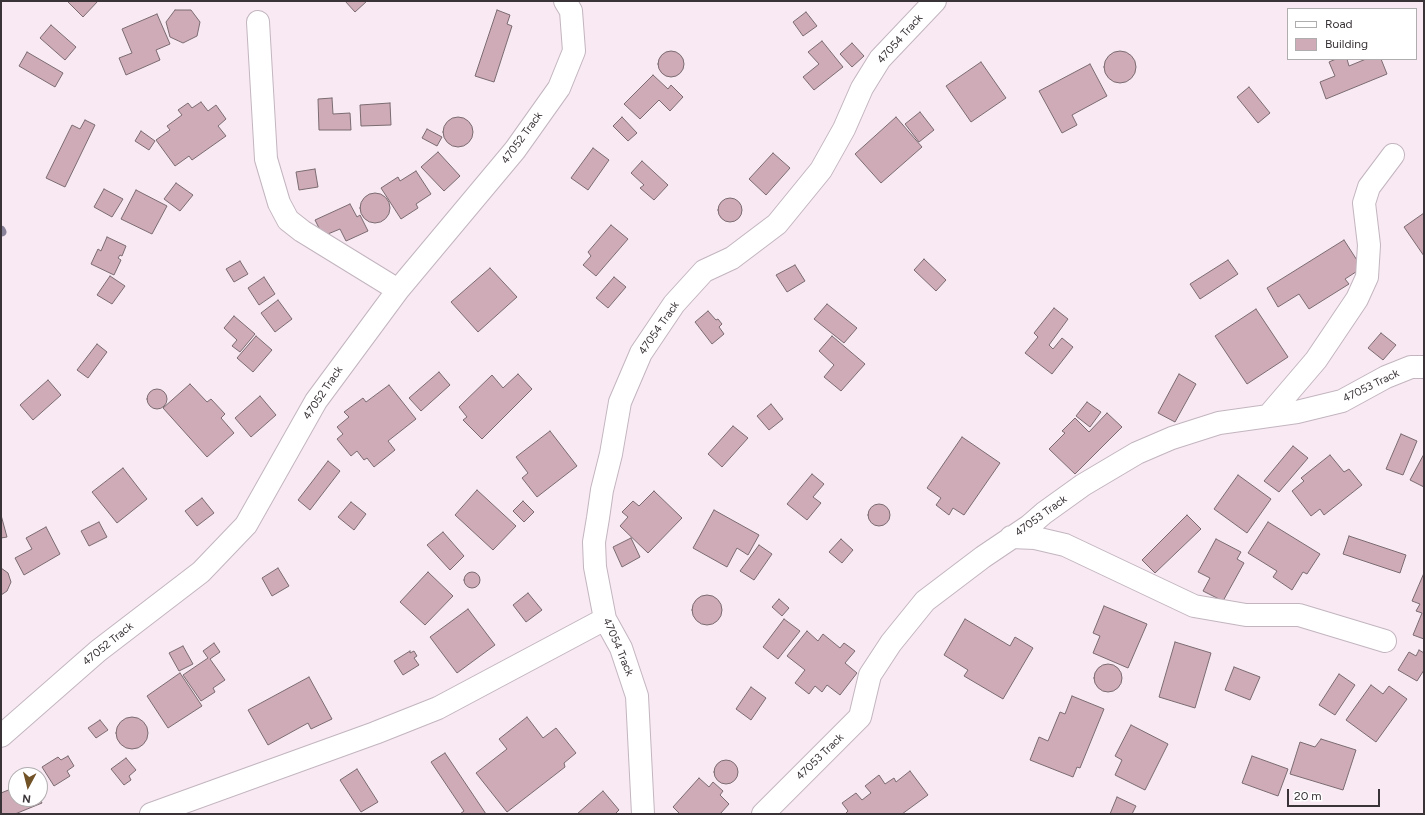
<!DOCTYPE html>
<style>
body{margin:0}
#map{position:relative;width:1425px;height:815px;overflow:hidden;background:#f8e9f3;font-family:Figtree,sans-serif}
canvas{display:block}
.frame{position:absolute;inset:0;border:2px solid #393337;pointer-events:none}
.legend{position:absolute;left:1287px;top:8px;width:130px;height:52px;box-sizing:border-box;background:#fff;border:1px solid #b0adaf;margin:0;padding:5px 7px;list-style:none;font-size:12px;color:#393337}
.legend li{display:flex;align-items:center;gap:8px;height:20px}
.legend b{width:20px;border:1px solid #b0adaf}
.north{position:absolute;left:8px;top:767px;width:40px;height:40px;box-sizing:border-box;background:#fff;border:1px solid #b0adaf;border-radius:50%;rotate:187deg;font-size:11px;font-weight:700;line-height:16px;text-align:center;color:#393337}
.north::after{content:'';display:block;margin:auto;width:14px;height:18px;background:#715327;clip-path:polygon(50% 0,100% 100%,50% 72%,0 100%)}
.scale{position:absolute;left:1287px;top:789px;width:93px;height:18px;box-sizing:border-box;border:2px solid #393337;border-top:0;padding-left:5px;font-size:12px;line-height:14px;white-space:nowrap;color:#393337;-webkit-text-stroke:3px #fff;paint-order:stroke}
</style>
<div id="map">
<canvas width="1425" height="815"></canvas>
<div class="frame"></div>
<ul class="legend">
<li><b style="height:5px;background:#fff"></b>Road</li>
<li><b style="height:11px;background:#ceabb7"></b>Building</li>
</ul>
<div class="north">N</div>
<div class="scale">20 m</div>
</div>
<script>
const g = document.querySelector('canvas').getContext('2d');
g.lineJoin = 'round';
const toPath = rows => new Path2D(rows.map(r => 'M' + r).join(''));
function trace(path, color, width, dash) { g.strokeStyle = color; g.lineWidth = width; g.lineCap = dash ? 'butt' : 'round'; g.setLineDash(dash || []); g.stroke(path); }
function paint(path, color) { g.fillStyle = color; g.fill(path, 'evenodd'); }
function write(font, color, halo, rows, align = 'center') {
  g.font = font + ' Figtree,sans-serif'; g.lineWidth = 3; g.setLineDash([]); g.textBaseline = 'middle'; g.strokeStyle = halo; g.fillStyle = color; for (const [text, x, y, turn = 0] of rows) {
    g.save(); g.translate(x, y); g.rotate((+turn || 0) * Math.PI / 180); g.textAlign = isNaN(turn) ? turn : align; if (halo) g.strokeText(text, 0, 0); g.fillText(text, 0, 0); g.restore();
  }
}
const stream = toPath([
 [1,230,2,232]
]);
const building = toPath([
 [67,1,98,1,83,17,67,1],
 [345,1,367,1,355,12,345,1],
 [175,10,191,10,200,22,197,36,183,43,170,37,166,22,175,10],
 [497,10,510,15,507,24,512,26,494,82,475,76,497,10],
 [806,12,817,26,803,36,793,22,806,12],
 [157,14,170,44,156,50,160,60,126,75,119,58,132,53,122,29,157,14],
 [51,25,76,47,65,60,40,38,51,25],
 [822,41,843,67,814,90,803,77,819,64,808,52,822,41],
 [852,43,864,56,852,67,840,54,852,43],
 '658 64a13 13 0 1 1 26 0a13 13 0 1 1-26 0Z',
 '1104 67a16 16 0 1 1 32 0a16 16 0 1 1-32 0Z',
 [27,52,63,73,55,87,19,66,27,52],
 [1336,59,1347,59,1349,66,1366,59,1381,59,1387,74,1326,99,1320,82,1335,76,1329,62,1336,59],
 [981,62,1006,98,971,122,946,86,981,62],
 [1090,64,1107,96,1072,115,1077,125,1062,133,1039,91,1090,64],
 [653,75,668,89,671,85,683,97,670,111,659,100,640,119,624,104,653,75],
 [1249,87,1270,113,1258,123,1237,97,1249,87],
 [332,98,333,114,350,113,351,130,319,130,318,99,332,98],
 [201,102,208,111,216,105,226,119,218,126,226,136,192,160,189,156,175,166,156,140,170,130,167,126,182,115,178,110,188,103,192,108,201,102],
 [390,103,391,125,361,126,360,105,390,103],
 [920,112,934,130,919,142,905,124,920,112],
 '443 132a15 15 0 1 1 30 0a15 15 0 1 1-30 0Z',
 [622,117,637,133,628,141,613,126,622,117],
 [896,117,922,147,881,183,855,154,896,117],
 [85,120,95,125,65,187,46,178,72,125,80,129,85,120],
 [427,129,442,137,437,146,422,138,427,129],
 [141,131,155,141,149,150,135,141,141,131],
 [593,148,609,160,588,190,571,178,593,148],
 [438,152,460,176,444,191,421,167,438,152],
 [773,153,790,168,766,195,749,179,773,153],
 [642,161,668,185,654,200,640,188,644,185,631,173,642,161],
 [315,169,318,187,299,190,296,172,315,169],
 [416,171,431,194,416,204,418,208,401,219,381,188,398,177,400,181,416,171],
 [176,183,193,195,180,211,164,199,176,183],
 [104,189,123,199,112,217,94,207,104,189],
 [136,190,167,206,152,234,121,219,136,190],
 '360 208a15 15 0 1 1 30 0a15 15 0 1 1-30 0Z',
 '718 210a12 12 0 1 1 24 0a12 12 0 1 1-24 0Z',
 [350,204,357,217,360,215,368,231,346,241,340,229,323,236,315,220,350,204],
 [1424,213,1424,256,1404,227,1424,213],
 [611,225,628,239,596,276,583,265,591,256,588,252,611,225],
 [107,237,126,246,122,256,120,255,118,258,121,260,114,275,91,264,98,249,101,251,107,237],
 [1344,240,1362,268,1345,279,1349,284,1309,309,1299,294,1278,307,1267,288,1344,240],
 [924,259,946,280,936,291,914,270,924,259],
 [1228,260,1238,274,1200,299,1190,284,1228,260],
 [240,261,248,274,234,282,226,269,240,261],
 [795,265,805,281,787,292,776,275,795,265],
 [490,268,517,297,478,332,451,302,490,268],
 [110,276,125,286,112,304,97,295,110,276],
 [264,277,275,294,259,305,248,288,264,277],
 [614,277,626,287,608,308,596,298,614,277],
 [278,300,292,319,275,332,261,313,278,300],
 [827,304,857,328,844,343,814,319,827,304],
 [1054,308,1068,319,1049,345,1053,349,1062,338,1073,347,1052,374,1025,353,1038,337,1034,333,1054,308],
 [1256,309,1288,357,1247,384,1215,336,1256,309],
 [708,311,716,320,718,319,722,324,719,327,724,334,712,344,695,322,708,311],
 [234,316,255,334,240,352,232,346,237,340,224,328,234,316],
 [1381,333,1396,345,1383,360,1368,348,1381,333],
 [256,336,272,350,253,372,237,358,256,336],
 [832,336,865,364,841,391,824,377,834,365,819,351,832,336],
 [97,344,107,352,88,378,77,370,97,344],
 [439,372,450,385,421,411,409,398,439,372],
 [518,374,532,389,482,439,463,420,467,417,459,407,492,375,503,388,518,374],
 [1179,374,1196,384,1175,422,1158,413,1179,374],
 [48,380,61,395,33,420,20,405,48,380],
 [190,384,207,402,211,399,225,414,221,418,234,433,207,457,163,408,190,384],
 [389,385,416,419,388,441,395,450,374,467,367,458,364,460,357,451,351,456,337,439,343,434,337,427,349,417,344,412,363,398,366,402,389,385],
 '147 399a10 10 0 1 1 20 0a10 10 0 1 1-20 0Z',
 [260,396,276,415,251,437,235,418,260,396],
 [1087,402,1101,412,1090,427,1076,416,1087,402],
 [771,404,783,419,769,430,757,416,771,404],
 [1107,413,1122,427,1075,474,1049,449,1065,433,1062,431,1075,418,1089,432,1107,413],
 [733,426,748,438,722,467,708,454,733,426],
 [550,431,577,466,537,497,522,478,528,473,516,457,550,431],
 [1401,434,1417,441,1403,475,1386,469,1401,434],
 [962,437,1000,463,964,515,953,508,949,515,936,505,941,498,927,488,962,437],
 [1293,446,1308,458,1279,492,1264,481,1293,446],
 [1424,454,1424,487,1410,480,1424,454],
 [1330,455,1344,472,1349,469,1362,485,1324,515,1320,509,1311,516,1292,491,1304,481,1301,478,1330,455],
 [328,461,340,471,310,510,298,500,328,461],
 [123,468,147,499,117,523,92,492,123,468],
 [812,474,824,484,813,497,821,503,807,520,787,504,812,474],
 [1238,475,1271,499,1247,533,1214,509,1238,475],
 [477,490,516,526,493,550,455,515,477,490],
 [654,491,682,518,648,553,620,526,628,517,622,512,633,501,639,506,654,491],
 [202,498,214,513,197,526,185,511,202,498],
 [523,501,534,512,524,522,513,511,523,501],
 [351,502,366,514,354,530,338,517,351,502],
 '868 515a11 11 0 1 1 22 0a11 11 0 1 1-22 0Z',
 [714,510,759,535,748,555,737,548,727,567,693,548,714,510],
 [1,515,7,537,1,538,1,515],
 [1187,515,1201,529,1155,573,1142,560,1187,515],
 [99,522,107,537,89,546,81,531,99,522],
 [1268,522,1320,554,1307,574,1303,572,1292,590,1273,577,1277,571,1248,553,1268,522],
 [46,527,60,554,24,575,15,558,32,549,26,538,46,527],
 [443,532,464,556,450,570,427,545,443,532],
 [1349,536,1406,555,1400,573,1343,554,1349,536],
 [631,538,640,557,622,567,613,547,631,538],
 [841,539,853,550,842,563,829,552,841,539],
 [1216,539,1241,552,1237,559,1244,563,1223,601,1203,591,1210,578,1198,572,1216,539],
 [759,545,772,554,754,580,740,571,759,545],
 [1,568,8,573,11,582,7,591,1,595,1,568],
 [278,568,289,586,272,596,262,578,278,568],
 [428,572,453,596,425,625,400,602,428,572],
 '464 580a8 8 0 1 1 16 0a8 8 0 1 1-16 0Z',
 [1424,573,1424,639,1413,635,1422,613,1416,611,1420,604,1412,601,1424,573],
 [528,593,542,610,526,622,513,605,528,593],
 '692 610a15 15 0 1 1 30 0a15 15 0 1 1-30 0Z',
 [779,599,789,608,782,616,772,607,779,599],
 [1104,606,1147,624,1128,668,1093,653,1100,636,1093,633,1104,606],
 [468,609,495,645,457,673,430,637,468,609],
 [784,619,800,631,778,659,763,647,784,619],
 [965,619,1010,646,1015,637,1033,648,1003,699,964,676,968,670,944,655,965,619],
 [807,631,818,641,823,634,840,648,844,643,855,651,845,663,857,673,840,695,827,685,822,692,815,686,809,694,795,683,805,670,787,656,807,631],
 [1175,642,1211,653,1195,708,1159,697,1175,642],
 [214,643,220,652,210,659,225,680,213,688,215,692,201,701,183,675,208,658,203,651,214,643],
 [183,646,193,664,179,671,169,653,183,646],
 [1419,650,1424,653,1424,670,1417,681,1398,670,1409,652,1416,656,1419,650],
 [410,651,410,653,414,651,417,656,414,658,419,665,403,675,394,661,410,651],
 '1094 678a14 14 0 1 1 28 0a14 14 0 1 1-28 0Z',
 [1234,667,1260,677,1250,700,1225,690,1234,667],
 [180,673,202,706,168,728,147,696,180,673],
 [1339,674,1355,685,1335,715,1319,705,1339,674],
 [309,677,332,719,311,729,308,723,268,745,248,710,309,677],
 [1371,685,1383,694,1389,686,1407,699,1376,742,1346,720,1371,685],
 [751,687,766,698,751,720,736,709,751,687],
 [1072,696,1104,709,1080,768,1077,767,1073,777,1030,760,1039,737,1048,741,1060,712,1065,714,1072,696],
 '116 733a16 16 0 1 1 32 0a16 16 0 1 1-32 0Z',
 [527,717,543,738,556,728,576,753,564,763,565,767,507,812,476,773,507,749,499,739,527,717],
 [100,720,108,730,96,738,88,728,100,720],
 [1131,725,1168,744,1145,790,1115,775,1122,760,1115,756,1131,725],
 [1321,739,1356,750,1343,790,1290,774,1300,742,1315,747,1321,739],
 [445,753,486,814,460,814,464,811,431,762,445,753],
 [68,756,74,766,67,771,70,776,54,786,42,767,58,757,61,760,68,756],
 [1252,756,1288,769,1278,796,1242,783,1252,756],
 [126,758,136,770,129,776,131,780,124,785,111,769,126,758],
 '714 772a12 12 0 1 1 24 0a12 12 0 1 1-24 0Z',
 [357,769,378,802,361,812,340,780,357,769],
 [910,771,928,795,902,814,845,814,848,811,842,803,856,793,862,800,871,793,865,786,879,775,885,784,894,778,896,782,910,771],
 [699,778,709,787,713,782,723,791,720,795,729,804,720,814,680,814,673,807,699,778],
 [16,787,16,799,40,799,42,803,15,814,1,814,1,793,16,787],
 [603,791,619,810,615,814,577,814,603,791],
 [1117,797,1136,806,1132,814,1110,814,1117,797]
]);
const street = toPath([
 [258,22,266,159,279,203,288,220,302,231,398,290],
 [1269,415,1316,360,1357,299,1367,277,1369,245,1364,203,1369,187,1393,155],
 [1011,537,1035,538,1065,545,1194,606,1246,615,1299,615,1385,641],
 [1,736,98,651,201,572,246,525,316,401,398,290,515,150,559,88,574,51,571,11,565,1],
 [151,814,375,733,438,708,605,619],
 [643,814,637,696,621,648,605,619,595,567,594,542,598,518,602,490,611,454,620,402,641,353,674,304,704,271,732,258,777,224,821,170,844,129,862,88,880,59,935,1],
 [763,814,860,717,870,675,891,643,925,601,983,557,1029,526,1044,513,1083,485,1137,453,1172,438,1219,423,1297,412,1342,401,1386,377,1411,367,1424,367]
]);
const streetNames = [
 ["47054 Track",900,39,-48],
 ["47052 Track",522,138,-54],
 ["47054 Track",659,328,-55],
 ["47053 Track",1371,386,-26],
 ["47052 Track",323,393,-56],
 ["47053 Track",1041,516,-36],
 ["47052 Track",108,644,-39],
 ["47054 Track",618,647,67],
 ["47053 Track",820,757,-44]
];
trace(stream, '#8a8299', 9);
paint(building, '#ceabb7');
trace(building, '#7b6b70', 1);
trace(street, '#c3b5bf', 24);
trace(street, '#fff', 22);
write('11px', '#393337', '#fff', streetNames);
</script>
